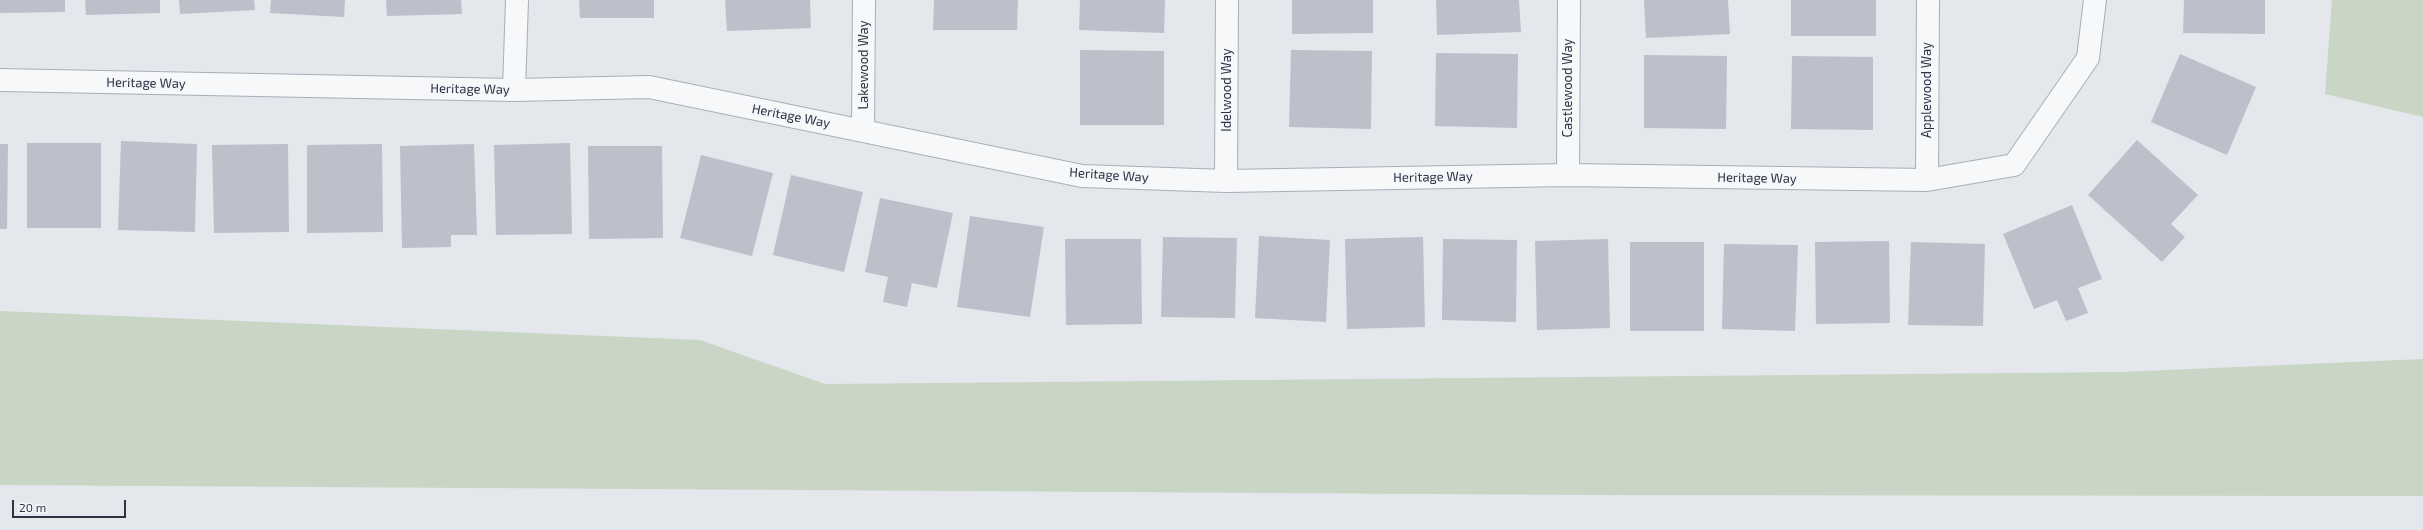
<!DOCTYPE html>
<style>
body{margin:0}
#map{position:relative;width:2423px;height:530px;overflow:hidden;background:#e4e7ec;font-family:"Exo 2",sans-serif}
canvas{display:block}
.scale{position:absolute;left:12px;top:500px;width:114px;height:18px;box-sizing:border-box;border:2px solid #2b3445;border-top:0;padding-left:5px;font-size:12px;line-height:14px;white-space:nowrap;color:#2b3445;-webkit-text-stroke:3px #f4f6f9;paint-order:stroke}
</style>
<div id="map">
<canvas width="2423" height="530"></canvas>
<div class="scale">20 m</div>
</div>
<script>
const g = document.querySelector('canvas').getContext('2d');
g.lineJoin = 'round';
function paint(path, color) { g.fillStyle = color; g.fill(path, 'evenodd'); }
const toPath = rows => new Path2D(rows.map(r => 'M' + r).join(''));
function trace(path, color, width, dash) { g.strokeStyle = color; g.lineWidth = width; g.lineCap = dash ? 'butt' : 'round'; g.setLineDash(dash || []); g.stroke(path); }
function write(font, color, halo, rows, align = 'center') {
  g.font = font + ' "Exo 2",sans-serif'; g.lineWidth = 3; g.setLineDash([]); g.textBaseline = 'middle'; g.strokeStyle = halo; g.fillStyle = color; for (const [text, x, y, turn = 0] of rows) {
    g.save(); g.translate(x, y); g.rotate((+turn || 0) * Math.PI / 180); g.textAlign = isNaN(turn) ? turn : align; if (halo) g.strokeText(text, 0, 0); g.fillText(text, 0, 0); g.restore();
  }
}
const green = toPath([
 [2332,0,2423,0,2423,117,2325,94],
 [0,311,700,340,825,384,2121,372,2423,359,2423,496,1591,495,0,485]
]);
const building = toPath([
 [0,0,65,0,65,12,0,13],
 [85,0,160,0,160,13,86,15],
 [179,0,254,0,255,10,180,14],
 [271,0,345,0,344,17,270,13],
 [386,0,461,0,462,14,387,16],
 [579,0,654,0,654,18,580,18],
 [725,0,810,0,811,28,727,31],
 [934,0,1018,0,1017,30,933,30],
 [1080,0,1165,0,1164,33,1079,30],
 [1292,0,1373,0,1373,33,1292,34],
 [1436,0,1519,0,1521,32,1437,35],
 [1644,0,1728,0,1730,34,1646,38],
 [1791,0,1876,0,1876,36,1791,36],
 [2184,0,2265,0,2265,34,2183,33],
 [1080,50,1164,51,1164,125,1080,125],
 [1291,50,1372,51,1371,129,1289,127],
 [1436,53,1518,54,1517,128,1435,126],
 [2180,54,2256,87,2227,155,2151,122],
 [1644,55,1727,56,1726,129,1644,128],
 [1792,56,1873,57,1873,130,1791,129],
 [2137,140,2198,195,2171,224,2185,237,2162,262,2088,195],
 [121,141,197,144,195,232,118,230],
 [27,143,101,143,101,228,27,228],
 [570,143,572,234,496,235,494,145],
 [0,144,8,144,7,229,0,229],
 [288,144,289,232,214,233,212,145],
 [382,144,383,232,307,233,307,145],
 [474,144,477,235,451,235,451,247,402,248,400,146],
 [588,146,662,146,663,238,589,239],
 [701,155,773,173,752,256,680,238],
 [791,175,863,192,844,272,773,255],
 [880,198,953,213,937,288,912,283,907,307,883,302,888,277,865,272],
 [2072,205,2102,279,2078,288,2088,313,2066,321,2057,300,2034,309,2003,234],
 [970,216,1044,227,1030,317,957,307],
 [1259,236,1330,240,1326,322,1255,318],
 [1163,237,1237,238,1235,318,1161,317],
 [1423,237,1425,327,1347,329,1345,239],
 [1065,239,1141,239,1142,324,1066,325],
 [1443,239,1517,240,1516,322,1442,320],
 [1608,239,1610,328,1537,330,1535,241],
 [1889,241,1890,323,1816,324,1815,242],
 [1630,242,1704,242,1704,331,1630,331],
 [1911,242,1985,244,1983,326,1908,325],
 [1724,244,1798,245,1795,331,1722,329]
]);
const minor = toPath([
 [0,80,514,90,649,87,1082,176,1226,181,1568,175,1927,180,2014,165,2088,58,2095,0],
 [514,90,517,0],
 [863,130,864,0],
 [1568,175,1569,0],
 [1927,180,1928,0],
 [1226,181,1227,0]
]);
const streetNames = [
 ["Lakewood Way",864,65,-90],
 ["Heritage Way",146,83,1],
 ["Castlewood Way",1568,88,-90],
 ["Heritage Way",470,89,1],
 ["Idelwood Way",1227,90,-90],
 ["Applewood Way",1927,90,-90],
 ["Heritage Way",791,116,11],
 ["Heritage Way",1109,175,4],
 ["Heritage Way",1433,177,-1],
 ["Heritage Way",1757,178,1]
];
paint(green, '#c9d6c5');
paint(building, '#bbc0ca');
trace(minor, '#a9aeb7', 24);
trace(minor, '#f7f8fa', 22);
write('13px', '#2b3445', '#f4f6f9', streetNames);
</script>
